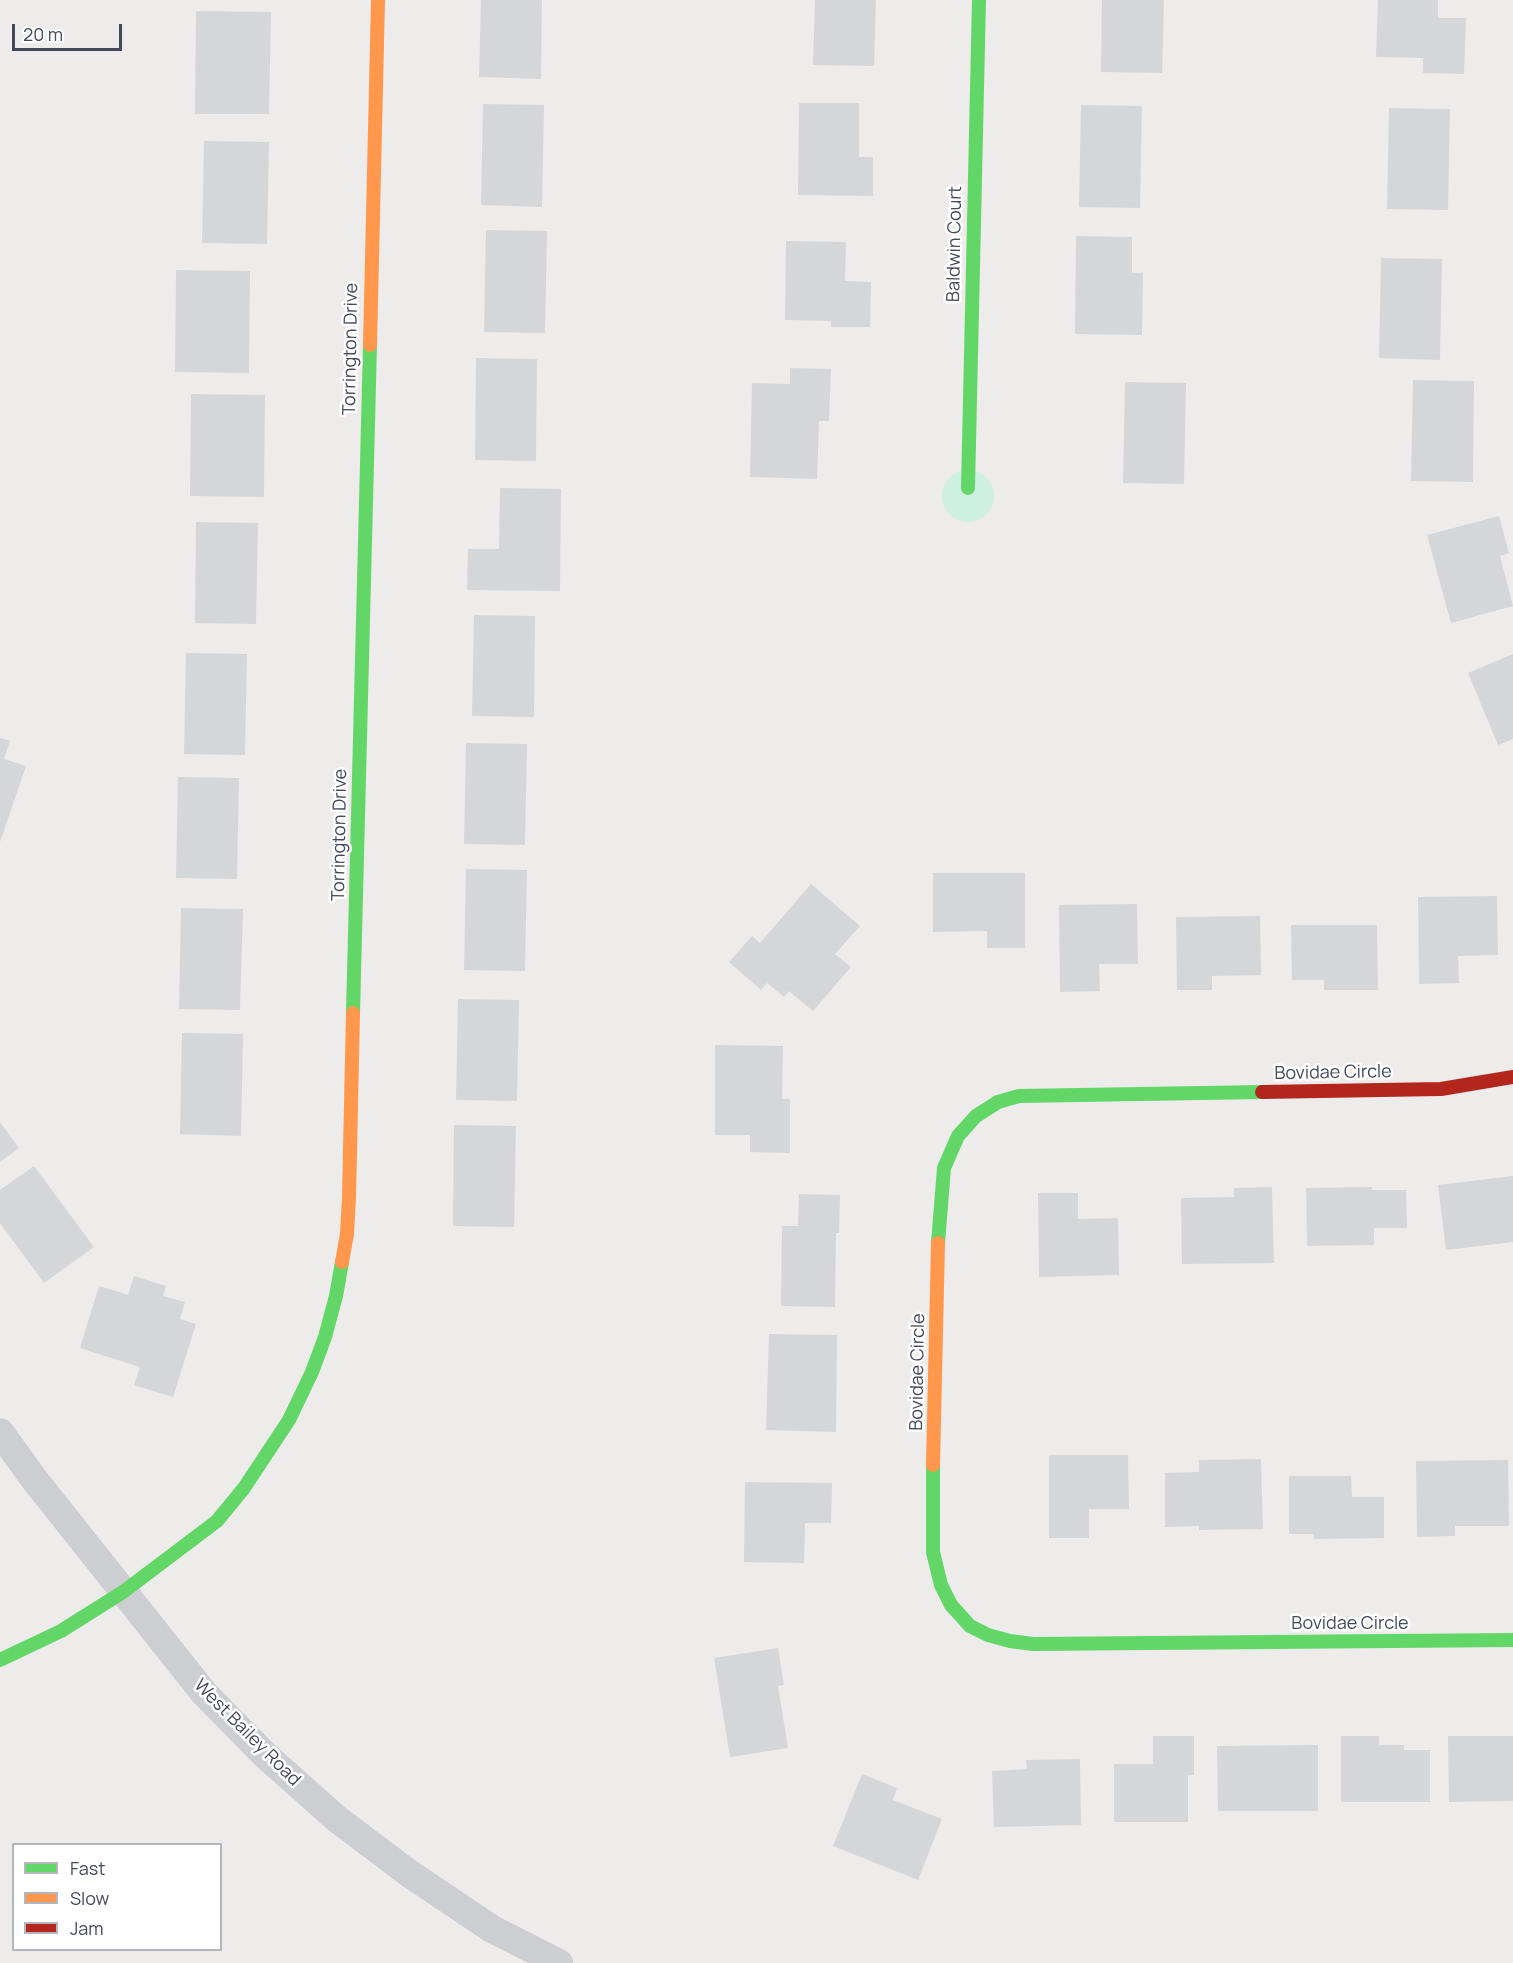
<!DOCTYPE html>
<style>
body{margin:0}
#map{position:relative;width:1513px;height:1963px;overflow:hidden;background:#edeceb;font-family:Manrope,sans-serif}
canvas{display:block}
.legend{position:absolute;left:12px;top:1843px;width:210px;height:108px;box-sizing:border-box;background:#fff;border:2px solid #b3b6bd;margin:0;padding:8px 10px;list-style:none;font-size:18px;color:#42495a}
.legend li{display:flex;align-items:center;gap:12px;height:30px}
.legend b{width:30px;border:2px solid #b3b6bd}
.scale{position:absolute;left:12px;top:24px;width:110px;height:27px;box-sizing:border-box;border:3px solid #42495a;border-top:0;padding-left:8px;font-size:18px;line-height:21px;white-space:nowrap;color:#42495a;-webkit-text-stroke:4px #fff;paint-order:stroke}
</style>
<div id="map">
<canvas width="1513" height="1963"></canvas>
<ul class="legend">
<li><b style="height:8px;background:#63d668"></b>Fast</li>
<li><b style="height:8px;background:#ff974d"></b>Slow</li>
<li><b style="height:8px;background:#b3261e"></b>Jam</li>
</ul>
<div class="scale">20 m</div>
</div>
<script>
const g = document.querySelector('canvas').getContext('2d');
g.lineJoin = 'round';
function paint(path, color) { g.fillStyle = color; g.fill(path, 'evenodd'); }
const toPath = rows => new Path2D(rows.map(r => 'M' + r).join(''));
function trace(path, color, width, dash) { g.strokeStyle = color; g.lineWidth = width; g.lineCap = dash ? 'butt' : 'round'; g.setLineDash(dash || []); g.stroke(path); }
function write(font, color, halo, rows, align = 'center') {
  g.font = font + ' Manrope,sans-serif'; g.lineWidth = 5; g.setLineDash([]); g.textBaseline = 'middle'; g.strokeStyle = halo; g.fillStyle = color; for (const [text, x, y, turn = 0] of rows) {
    g.save(); g.translate(x, y); g.rotate((+turn || 0) * Math.PI / 180); g.textAlign = isNaN(turn) ? turn : align; if (halo) g.strokeText(text, 0, 0); g.fillText(text, 0, 0); g.restore();
  }
}
const green = toPath([
 '942 496a26 26 0 1 1 52 0a26 26 0 1 1-52 0Z'
]);
const building = toPath([
 [481,0,542,0,541,79,479,77],
 [815,0,876,0,874,66,813,65],
 [1102,0,1164,0,1162,73,1101,72],
 [1378,0,1438,0,1438,18,1466,18,1464,74,1423,73,1423,58,1376,57],
 [196,11,271,12,269,114,195,114],
 [799,103,859,103,859,157,873,157,873,196,798,195],
 [483,104,544,105,542,207,481,205],
 [1081,105,1142,106,1140,208,1079,207],
 [1389,108,1450,109,1448,210,1387,209],
 [204,141,269,142,267,244,202,243],
 [486,230,547,231,545,333,484,332],
 [1076,236,1132,237,1132,273,1143,273,1142,335,1075,334],
 [786,241,846,242,845,281,871,282,870,327,831,327,831,321,785,320],
 [1381,258,1442,259,1440,360,1379,358],
 [176,270,250,271,249,373,175,372],
 [476,358,537,359,536,461,475,460],
 [790,368,831,369,829,421,819,421,817,479,750,477,752,383,790,384],
 [1413,380,1474,381,1473,482,1411,481],
 [1125,382,1186,383,1184,484,1123,483],
 [191,394,265,395,264,497,190,496],
 [500,488,561,489,560,591,467,590,468,549,499,549],
 [1499,516,1509,553,1500,556,1513,606,1451,623,1427,535],
 [196,522,258,523,256,624,195,623],
 [474,615,535,616,534,717,472,716],
 [186,653,247,654,245,755,184,754],
 [1513,654,1513,739,1498,745,1468,673],
 [0,738,10,741,4,759,26,766,0,842],
 [466,743,527,744,525,845,464,844],
 [178,777,239,778,237,879,176,878],
 [466,869,527,870,525,971,464,970],
 [933,873,1025,873,1025,948,987,948,987,931,933,932],
 [811,884,860,926,835,954,851,967,813,1011,789,991,784,997,767,983,761,990,729,962,752,936,760,943],
 [1497,896,1498,955,1458,956,1459,983,1419,984,1418,897],
 [1137,904,1138,964,1099,964,1100,991,1060,992,1059,905],
 [181,908,243,909,240,1010,179,1009],
 [1260,916,1261,975,1212,976,1212,990,1177,990,1176,917],
 [1291,925,1377,925,1378,990,1324,990,1324,980,1292,980],
 [458,999,519,1000,517,1101,456,1100],
 [182,1033,243,1034,241,1136,180,1134],
 [715,1045,783,1046,782,1099,790,1099,790,1153,750,1152,750,1135,715,1135],
 [0,1122,19,1148,0,1162],
 [454,1125,516,1126,514,1227,453,1226],
 [34,1166,94,1247,44,1283,0,1223,0,1190],
 [1513,1176,1513,1242,1446,1250,1438,1185],
 [1272,1187,1274,1263,1182,1264,1181,1198,1234,1197,1234,1188],
 [1372,1187,1372,1190,1406,1190,1407,1228,1374,1228,1374,1245,1307,1246,1306,1188],
 [1038,1193,1078,1193,1078,1219,1118,1218,1119,1275,1039,1277],
 [799,1194,840,1195,839,1233,836,1233,835,1307,781,1306,782,1226,798,1226],
 [134,1276,166,1286,163,1296,185,1302,180,1319,196,1324,173,1397,134,1385,140,1367,80,1348,99,1286,128,1295],
 [769,1334,837,1335,836,1432,766,1430],
 [1049,1455,1128,1455,1129,1509,1089,1509,1089,1538,1049,1538],
 [1261,1459,1263,1529,1199,1530,1199,1526,1165,1527,1165,1473,1199,1472,1199,1460],
 [1508,1460,1509,1526,1455,1526,1455,1536,1417,1537,1416,1461],
 [1289,1476,1351,1476,1352,1497,1384,1497,1384,1538,1314,1539,1314,1534,1289,1534],
 [745,1482,832,1483,831,1523,805,1523,804,1563,744,1562],
 [778,1648,784,1685,778,1686,788,1748,730,1757,714,1658],
 [1153,1736,1194,1736,1194,1775,1188,1775,1188,1822,1114,1822,1114,1764,1153,1764],
 [1341,1736,1379,1736,1379,1745,1404,1745,1404,1750,1430,1750,1430,1802,1341,1802],
 [1448,1736,1513,1736,1513,1801,1449,1802],
 [1318,1745,1318,1811,1218,1811,1217,1746],
 [1080,1759,1081,1825,994,1827,992,1771,1027,1769,1026,1760],
 [862,1774,897,1788,893,1800,942,1819,918,1880,833,1846]
]);
const street = toPath([
 [0,1432,34,1479,204,1693,265,1755,337,1819,410,1874,492,1929,559,1963]
]);
const fast = toPath([
 [968,488,979,0],
 [353,1013,370,345],
 [938,1243,944,1168,958,1136,976,1116,998,1102,1019,1096,1262,1092],
 [933,1465,933,1552,941,1585,951,1605,970,1626,988,1635,1010,1641,1033,1644,1513,1640],
 [0,1660,61,1631,123,1592,217,1521,244,1488,289,1420,312,1372,325,1337,336,1296,342,1262]
]);
const slow = toPath([
 [370,345,378,0],
 [342,1262,347,1234,349,1197,353,1013],
 [933,1465,938,1243]
]);
const jam = toPath([
 [1262,1092,1441,1089,1513,1077]
]);
const streetNames = [
 ["Baldwin Court",955,244,-89],
 ["Torrington Drive",351,349,-89],
 ["Torrington Drive",340,835,-89],
 ["Bovidae Circle",1333,1073,-1],
 ["Bovidae Circle",918,1372,-89],
 ["Bovidae Circle",1350,1624],
 ["West Bailey Road",247,1733,45]
];
paint(green, '#cdf0e2');
paint(building, '#d5d6d8');
trace(street, '#ccced2', 28);
trace(fast, '#63d668', 14);
trace(slow, '#ff974d', 14);
trace(jam, '#b3261e', 14);
write('18px', '#42495a', '#fff', streetNames);
</script>
